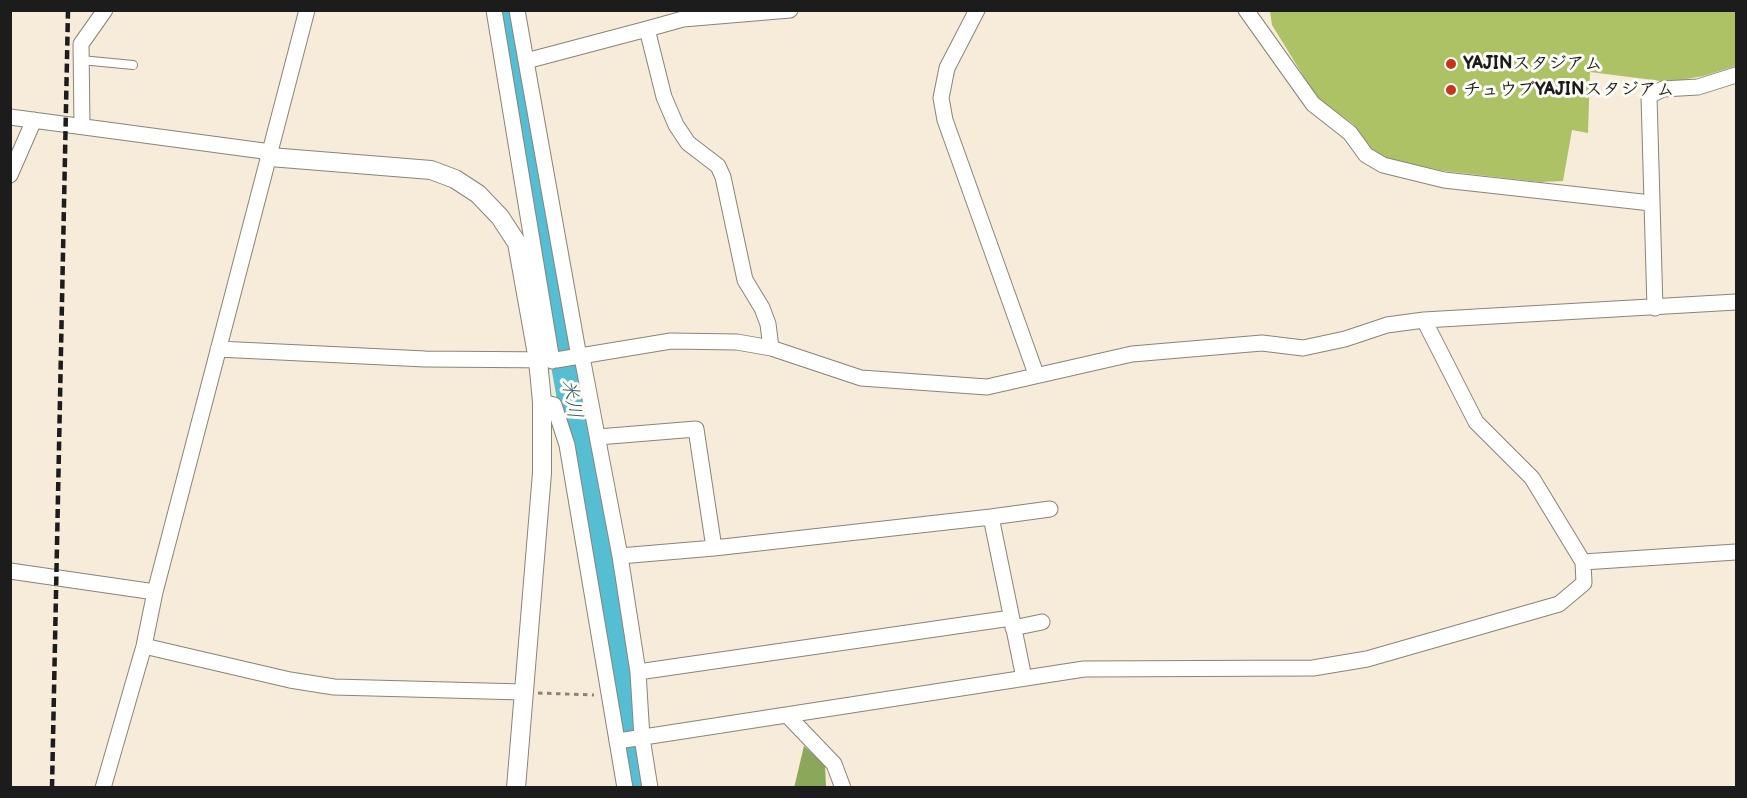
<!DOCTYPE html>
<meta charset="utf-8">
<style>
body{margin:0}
#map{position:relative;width:1747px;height:798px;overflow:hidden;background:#f6ecd9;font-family:"Balsamiq Sans",sans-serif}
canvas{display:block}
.frame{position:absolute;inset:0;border:12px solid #1c1c1c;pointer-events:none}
</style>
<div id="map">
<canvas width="1747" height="798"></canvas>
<div class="frame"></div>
</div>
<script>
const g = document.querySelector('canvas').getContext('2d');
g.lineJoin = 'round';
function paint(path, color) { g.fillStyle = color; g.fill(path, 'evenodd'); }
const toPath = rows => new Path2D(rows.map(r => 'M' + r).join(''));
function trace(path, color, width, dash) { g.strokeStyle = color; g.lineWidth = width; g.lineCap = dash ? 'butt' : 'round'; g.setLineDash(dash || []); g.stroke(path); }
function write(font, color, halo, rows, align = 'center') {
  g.font = font + ' "Balsamiq Sans","Klee One",sans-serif'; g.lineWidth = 6; g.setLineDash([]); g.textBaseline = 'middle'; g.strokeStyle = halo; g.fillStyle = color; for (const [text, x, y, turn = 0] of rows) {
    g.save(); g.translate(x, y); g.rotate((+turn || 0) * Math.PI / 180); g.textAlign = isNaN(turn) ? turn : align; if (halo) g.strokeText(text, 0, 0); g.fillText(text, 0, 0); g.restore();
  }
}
const green = toPath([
 [1270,11,1736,11,1736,66,1703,76,1669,82,1590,72,1588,133,1572,130,1563,181,1540,182,1444,171,1385,158,1371,149,1353,124,1317,98,1272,25]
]);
const forest = toPath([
 [804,746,825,765,826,787,794,788]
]);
const river = toPath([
 [506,10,531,179,604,584,635,788]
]);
const path = toPath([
 [538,693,594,695]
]);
const service = toPath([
 [81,60,133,65]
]);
const minor = toPath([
 [494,10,552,361],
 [517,10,526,61,647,29],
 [977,10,947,68,941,98,945,120,1036,374],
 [1246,10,1313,104,1350,133,1366,155,1383,165,1444,180,1651,203],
 [526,61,579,357],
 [10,117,271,152],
 [82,126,81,44,105,10],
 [10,175,34,120],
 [1655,308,1649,96,1663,89,1698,87,1736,75],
 [1424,320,1476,422,1532,478,1583,562],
 [771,348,768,324,762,308,745,280,723,177,718,166,688,143,676,125,664,97,647,29,683,19,790,10],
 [218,349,425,359,556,360,671,341,737,342,771,348,861,378,987,387,1132,354,1262,343,1303,348,1345,339,1387,325,1424,320,1736,302],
 [582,357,620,556,638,672,642,738,650,788],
 [542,402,554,405,567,445,625,788],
 [598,437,696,429,714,548,620,556],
 [991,517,1050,509],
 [714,548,991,517,1024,678],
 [10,571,155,592],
 [1013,628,1042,622],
 [144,646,290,680,334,687,523,692],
 [638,672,1011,618],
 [788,716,834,764,843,788],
 [618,741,1084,669,1313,668,1367,659,1559,604,1584,583,1583,562,1736,552],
 [103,788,144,646,155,592,307,10]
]);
const tertiary = toPath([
 [270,157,431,170,455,179,478,194,500,217,517,243,538,360,542,402,542,473,516,788]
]);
const rail = toPath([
 [52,788,68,10]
]);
const markers = [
 [1451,64,6,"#c8321e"],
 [1451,90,6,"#c8321e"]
];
const poiNames = [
 ["YAJINスタジアム",1463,64],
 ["チュウブYAJINスタジアム",1463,90]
];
const waterNames = [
 ["米川",571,399,80]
];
paint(green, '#adc165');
paint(forest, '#8aa75a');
trace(river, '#56bed3', 27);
trace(service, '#89847a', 10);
trace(minor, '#89847a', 17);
trace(tertiary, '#89847a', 20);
trace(path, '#89847a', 3, [4.5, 4.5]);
trace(service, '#fff', 8);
trace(minor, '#fff', 15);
trace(tertiary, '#fff', 18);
trace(rail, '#1c1c1c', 4.5, [9, 4.5]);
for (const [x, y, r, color] of markers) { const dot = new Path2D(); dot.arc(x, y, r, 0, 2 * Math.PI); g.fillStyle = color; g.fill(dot); trace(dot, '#fdfcf7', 2); }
write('bold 18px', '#1c1c1c', '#fdfcf7', poiNames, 'left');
write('italic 20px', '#335d65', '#fdfcf7', waterNames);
</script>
